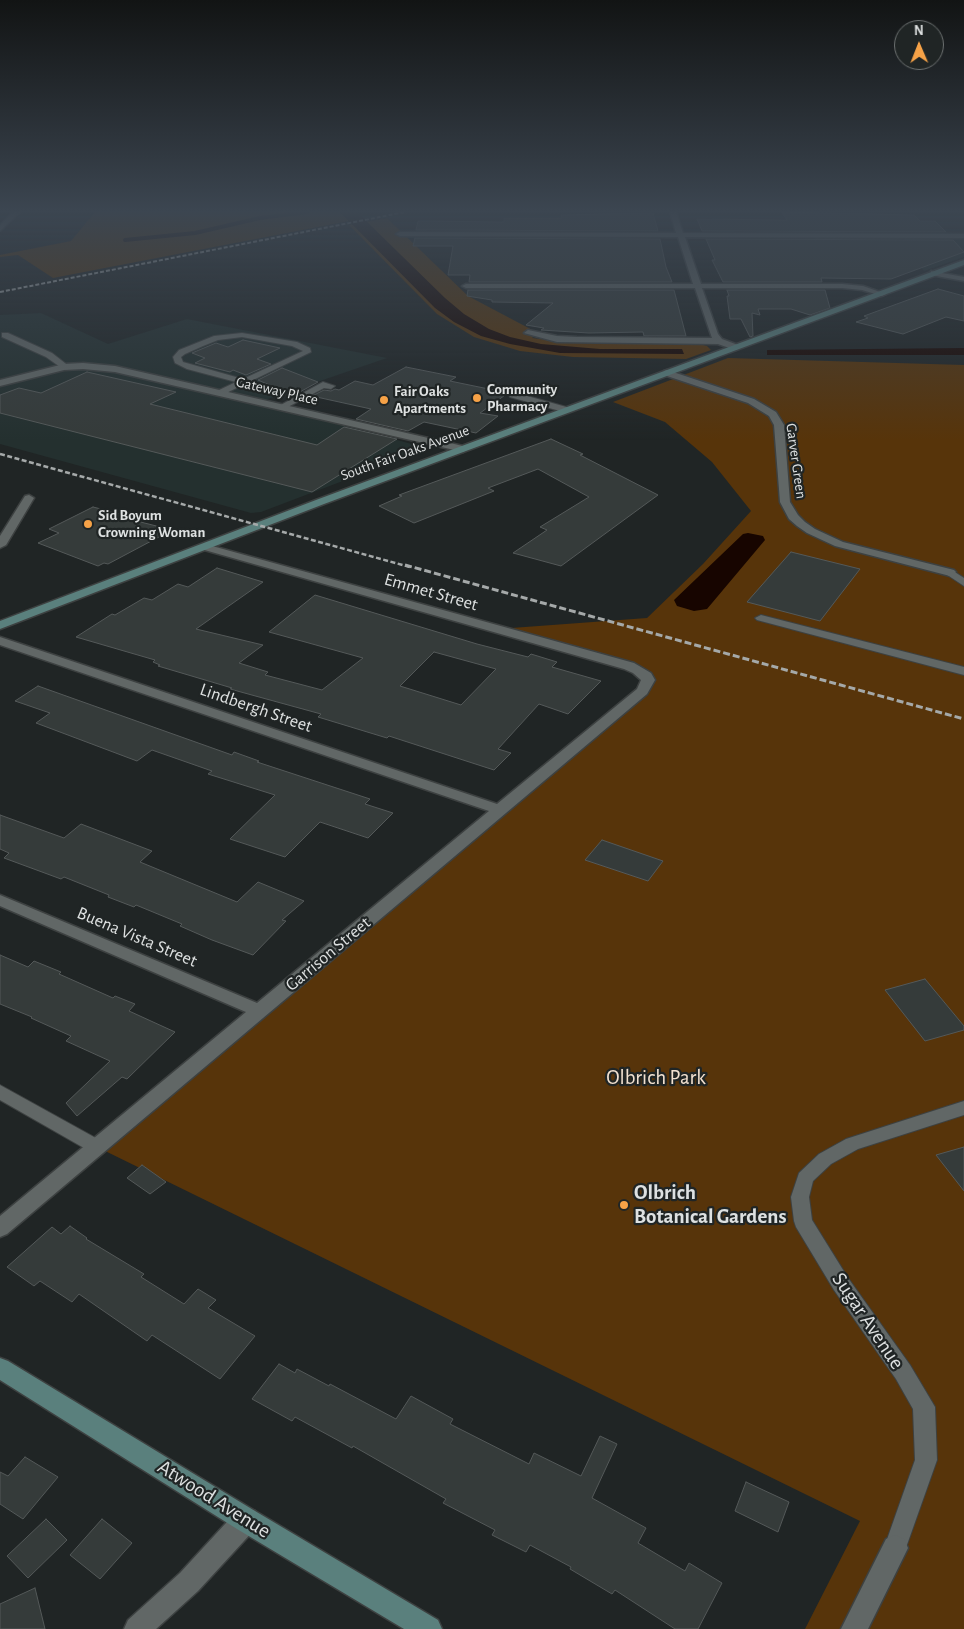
<!DOCTYPE html>
<style>
body{margin:0}
#map{position:relative;width:964px;height:1629px;overflow:hidden;background:#202525;font-family:"Alegreya Sans",sans-serif}
canvas{display:block}
.north{position:absolute;left:894px;top:20px;width:50px;height:50px;box-sizing:border-box;background:#202525;border:1px solid #6c7070;border-radius:50%;rotate:359deg;font-size:14px;font-weight:700;line-height:20px;text-align:center;color:#dee1e1}
.north::after{content:'';display:block;margin:auto;width:18px;height:22px;background:#f6a247;clip-path:polygon(50% 0,100% 100%,50% 72%,0 100%)}
</style>
<div id="map">
<canvas width="964" height="1629"></canvas>
<div class="north">N</div>
</div>
<script>
const g = document.querySelector('canvas').getContext('2d');
g.lineJoin = 'round';
function paint(path, color) { g.fillStyle = color; g.fill(path, 'evenodd'); }
const toPath = rows => new Path2D(rows.map(r => 'M' + r).join(''));
function trace(path, color, width, dash) { g.strokeStyle = color; g.lineWidth = width; g.lineCap = dash ? 'butt' : 'round'; g.setLineDash(dash || []); g.stroke(path); }
function write(font, color, halo, rows, align = 'center') {
  g.font = font + ' "Alegreya Sans",sans-serif'; g.lineWidth = 4.5; g.setLineDash([]); g.textBaseline = 'middle'; g.strokeStyle = halo; g.fillStyle = color; for (const [text, x, y, turn = 0] of rows) {
    g.save(); g.translate(x, y); g.rotate((+turn || 0) * Math.PI / 180); g.textAlign = isNaN(turn) ? turn : align; if (halo) g.strokeText(text, 0, 0); g.fillText(text, 0, 0); g.restore();
  }
}
const built = toPath([
 [942,238,964,238,964,257,924,271,908,251,953,250],
 [41,313,108,344,187,319,387,358,259,402,419,446,422,451,261,512,251,513,0,444,0,315]
]);
const green = toPath([
 [95,212,340,212,349,221,53,278,18,255,0,257,0,255,71,241],
 [387,218,468,296,538,333,532,338,563,342,696,343,707,346,711,350,686,359,573,357,520,351,474,337,437,314,349,225],
 [728,358,964,365,964,1629,805,1629,860,1521,97,1147,642,691,645,676,498,629,647,618,703,564,751,511,712,462,665,422,613,402]
]);
const water = toPath([
 [340,212,357,212,445,298,464,314,489,329,510,337,541,344,600,349,682,349,684,354,560,353,510,344,481,336,454,322,435,308],
 [964,348,964,355,767,355,767,350],
 [748,533,763,536,765,540,707,609,694,611,677,606,674,600,743,534]
]);
const stream = toPath([
 [125,240,195,233,260,218,307,212]
]);
const building = toPath([
 [781,212,914,215,920,221,935,221,946,232,702,231,697,219,787,220,781,212],
 [653,213,658,231,416,230,418,221,504,222,504,218,562,218,561,215,653,213],
 [415,238,660,239,666,267,672,282,469,282,470,275,448,275,453,246,413,246,415,238],
 [706,239,953,240,964,252,891,279,821,278,822,282,723,282,712,260,715,260,706,239],
 [938,289,964,296,964,321,946,317,903,334,856,322,868,318,864,316,938,289],
 [468,290,674,290,686,336,644,336,643,332,589,333,541,330,544,328,526,325,553,303,492,302,492,300,467,296,468,290],
 [727,290,825,290,830,308,810,315,791,309,758,309,760,315,752,313,753,336,750,337,741,319,730,319,727,296,729,296,727,290],
 [243,340,280,348,257,359,271,364,246,375,233,370,230,372,195,363,205,358,192,353,216,343,228,347,243,340],
 [406,367,456,377,450,381,508,393,480,413,498,416,476,433,424,422,408,431,356,419,371,409,312,396,324,390,331,391,335,389,339,390,355,381,373,385,406,367],
 [282,368,318,382,298,393,281,390,258,380,282,368],
 [87,372,176,392,150,404,317,445,344,427,397,439,312,492,0,413,0,395,19,388,41,393,87,372],
 [551,439,583,454,580,455,658,495,561,566,513,553,547,530,540,527,589,497,538,469,488,488,494,491,414,523,379,506,402,496,399,495,551,439],
 [93,507,132,517,129,519,172,530,108,564,104,563,98,566,38,543,59,533,49,529,93,507],
 [791,552,860,569,820,621,747,602,791,552],
 [217,568,263,582,196,629,263,645,239,663,268,672,265,675,322,690,363,658,269,632,315,595,477,644,528,657,531,654,557,662,552,667,601,681,568,714,539,704,498,749,511,753,494,770,389,736,387,738,318,717,321,714,230,689,232,688,158,666,160,665,153,662,155,660,76,637,112,614,115,615,144,598,152,600,178,584,188,587,217,568],
 [434,652,445,655,496,669,461,705,400,686,434,652],
 [38,686,232,755,234,752,259,761,257,762,370,799,365,804,393,813,368,838,320,822,285,857,230,839,275,795,208,774,212,771,152,750,137,761,36,723,50,713,15,701,38,686],
 [0,815,64,838,81,824,152,851,140,862,237,902,258,882,304,901,282,920,286,921,253,955,212,940,180,926,182,924,136,905,134,907,108,897,109,895,64,877,61,879,4,858,9,853,0,849,0,815],
 [602,840,663,861,648,881,585,860,602,840],
 [0,955,28,967,34,961,61,972,59,974,113,998,115,996,135,1004,129,1011,175,1032,127,1079,122,1077,77,1116,66,1103,110,1061,66,1041,71,1036,31,1018,32,1017,0,1004,0,955],
 [925,979,964,1026,964,1030,925,1041,885,990,925,979],
 [964,1147,964,1191,936,1155,964,1147],
 [142,1165,166,1182,150,1194,127,1178,142,1165],
 [70,1226,87,1238,86,1239,144,1274,141,1277,184,1304,198,1289,216,1300,208,1308,255,1336,220,1379,152,1335,147,1341,79,1294,72,1302,40,1281,34,1286,7,1267,52,1227,61,1234,70,1226],
 [279,1364,295,1373,297,1369,329,1386,330,1384,396,1419,411,1396,453,1419,450,1424,529,1464,534,1453,581,1476,600,1436,617,1444,592,1498,646,1528,638,1543,685,1571,689,1563,722,1583,698,1629,675,1629,615,1590,612,1594,570,1569,571,1567,530,1545,526,1552,492,1535,495,1530,443,1503,446,1499,353,1446,352,1448,295,1417,292,1421,252,1399,279,1364],
 [25,1457,58,1477,23,1519,0,1504,0,1472,8,1476,25,1457],
 [746,1482,789,1502,778,1532,735,1511,746,1482],
 [46,1519,67,1540,28,1578,7,1556,46,1519],
 [102,1519,132,1543,100,1579,70,1555,102,1519],
 [35,1588,45,1629,0,1629,0,1604,35,1588]
]);
const lane = toPath([
 [2,333,8,333,52,353,70,367,63,369,46,357,2,337,2,333],
 [242,333,297,342,310,348,311,352,220,396,216,393,217,391,236,382,187,369,175,363,173,357,179,350,214,336,242,333],
 [242,337,292,346,303,351,243,379,183,362,181,357,185,354,203,346,218,340,242,337],
 [323,382,335,386,331,389,324,388,284,409,277,407,323,382],
 [513,392,570,408,571,410,567,413,510,397,509,395,513,392],
 [950,569,964,578,964,586,946,574,945,572,946,570,950,569],
 [761,615,964,667,964,675,757,620,755,618,761,615],
 [0,1085,103,1142,106,1147,103,1152,97,1154,91,1152,0,1100,0,1085],
 [964,1101,964,1115,858,1149,831,1164,813,1181,809,1197,812,1220,848,1278,910,1365,935,1407,937,1460,903,1556,895,1559,887,1556,884,1548,915,1460,913,1409,896,1379,834,1290,796,1227,794,1221,791,1197,799,1173,819,1154,846,1139,964,1101]
]);
const street = toPath([
 [13,212,20,212,0,231,0,225,13,212],
 [670,212,676,212,683,233,964,234,964,238,685,237,701,284,842,284,863,286,886,294,882,296,862,290,842,288,702,288,718,334,722,339,738,345,738,349,735,350,718,344,557,342,524,333,528,330,557,336,577,337,712,338,695,288,466,288,462,286,466,284,693,284,678,237,400,236,396,234,400,232,676,233,670,212],
 [931,271,964,277,964,281,931,275,931,271],
 [83,363,115,366,463,446,468,449,463,452,115,372,83,369,64,370,0,386,0,380,64,364,83,363],
 [667,370,754,399,776,412,784,425,790,502,798,515,805,522,815,529,843,542,954,570,956,572,954,574,950,576,835,546,807,533,797,526,789,519,780,502,774,425,769,416,748,403,664,375,664,371,667,370],
 [29,495,34,498,6,545,0,548,0,536,25,496,29,495],
 [205,544,634,663,651,673,655,680,647,694,7,1234,0,1237,0,1216,246,1012,0,906,0,895,257,1003,489,811,0,645,0,637,497,804,637,689,641,680,633,673,624,669,201,549,199,547,201,545,205,544],
 [246,1508,255,1511,258,1520,255,1529,198,1591,156,1629,124,1629,128,1620,180,1573,237,1511,246,1508],
 [895,1535,904,1539,908,1548,868,1629,841,1629,886,1539,895,1535]
]);
const secondary = toPath([
 [964,260,964,265,324,504,0,629,0,621,316,500,964,260],
 [0,1358,8,1361,255,1511,438,1620,442,1629,404,1629,237,1529,0,1380,0,1358]
]);
const railFar2 = toPath([
 [0,292,405,212]
]);
const railFar1 = toPath([
 [0,454,410,567]
]);
const rail = toPath([
 [405,565,964,719]
]);
const markers = [
 [477,398,5,"#f6a247"],
 [384,400,5,"#f6a247"],
 [88,524,5,"#f6a247"],
 [624,1205,5,"#f6a247"]
];
const farPoinames = [
 ["Community",487,389],
 ["Pharmacy",487,406],
 ["Fair Oaks",394,391],
 ["Apartments",394,408],
 ["Sid Boyum",98,515],
 ["Crowning Woman",98,532]
];
const farStreetnames = [
 ["Gateway Place",277,391,13],
 ["South Fair Oaks Avenue",405,453,-20],
 ["Garver Green",796,461,82]
];
const streetNames = [
 ["Emmet Street",431,592,16],
 ["Lindbergh Street",256,708,19],
 ["Buena Vista Street",137,937,23],
 ["Garrison Street",328,954,-40]
];
const nearParknames = [
 ["Olbrich Park",656,1078]
];
const nearPoinames = [
 ["Olbrich",634,1193],
 ["Botanical Gardens",634,1217]
];
const nearStreetnames = [
 ["Sugar Avenue",868,1321,56],
 ["Atwood Avenue",214,1499,32]
];
paint(built, '#24302f');
paint(green, '#57340a');
paint(water, '#170500');
trace(stream, '#170500', 4);
paint(building, '#353b3a');
trace(building, '#545959', 1);
trace(lane, '#3d4141', 2);
trace(street, '#3d4141', 3);
trace(secondary, '#3d4141', 3);
paint(lane, '#616766');
paint(street, '#616766');
paint(secondary, '#5a807d');
trace(railFar2, '#a5a9a9', 2, [4, 2]);
trace(railFar1, '#a5a9a9', 2.5, [5, 2.5]);
trace(rail, '#a5a9a9', 3, [7, 3]);
const sky = g.createLinearGradient(0, 0, 0, 440);
sky.addColorStop(0, '#121414');
sky.addColorStop(0.48, '#3c4651');
sky.addColorStop(1, '#3c465100');
g.fillStyle = sky;
g.fillRect(0, 0, 964, 440);
for (const [x, y, r, color] of markers) { const dot = new Path2D(); dot.arc(x, y, r, 0, 2 * Math.PI); g.fillStyle = color; g.fill(dot); trace(dot, '#202525', 2); }
write('bold 15px', '#dee1e1', '#202525', farPoinames, 'left');
write('15px', '#dee1e1', '#202525', farStreetnames);
write('18px', '#dee1e1', '#202525', streetNames);
write('21px', '#f2e1d0', '#202525', nearParknames);
write('bold 21px', '#dee1e1', '#202525', nearPoinames, 'left');
write('21px', '#dee1e1', '#202525', nearStreetnames);
</script>
